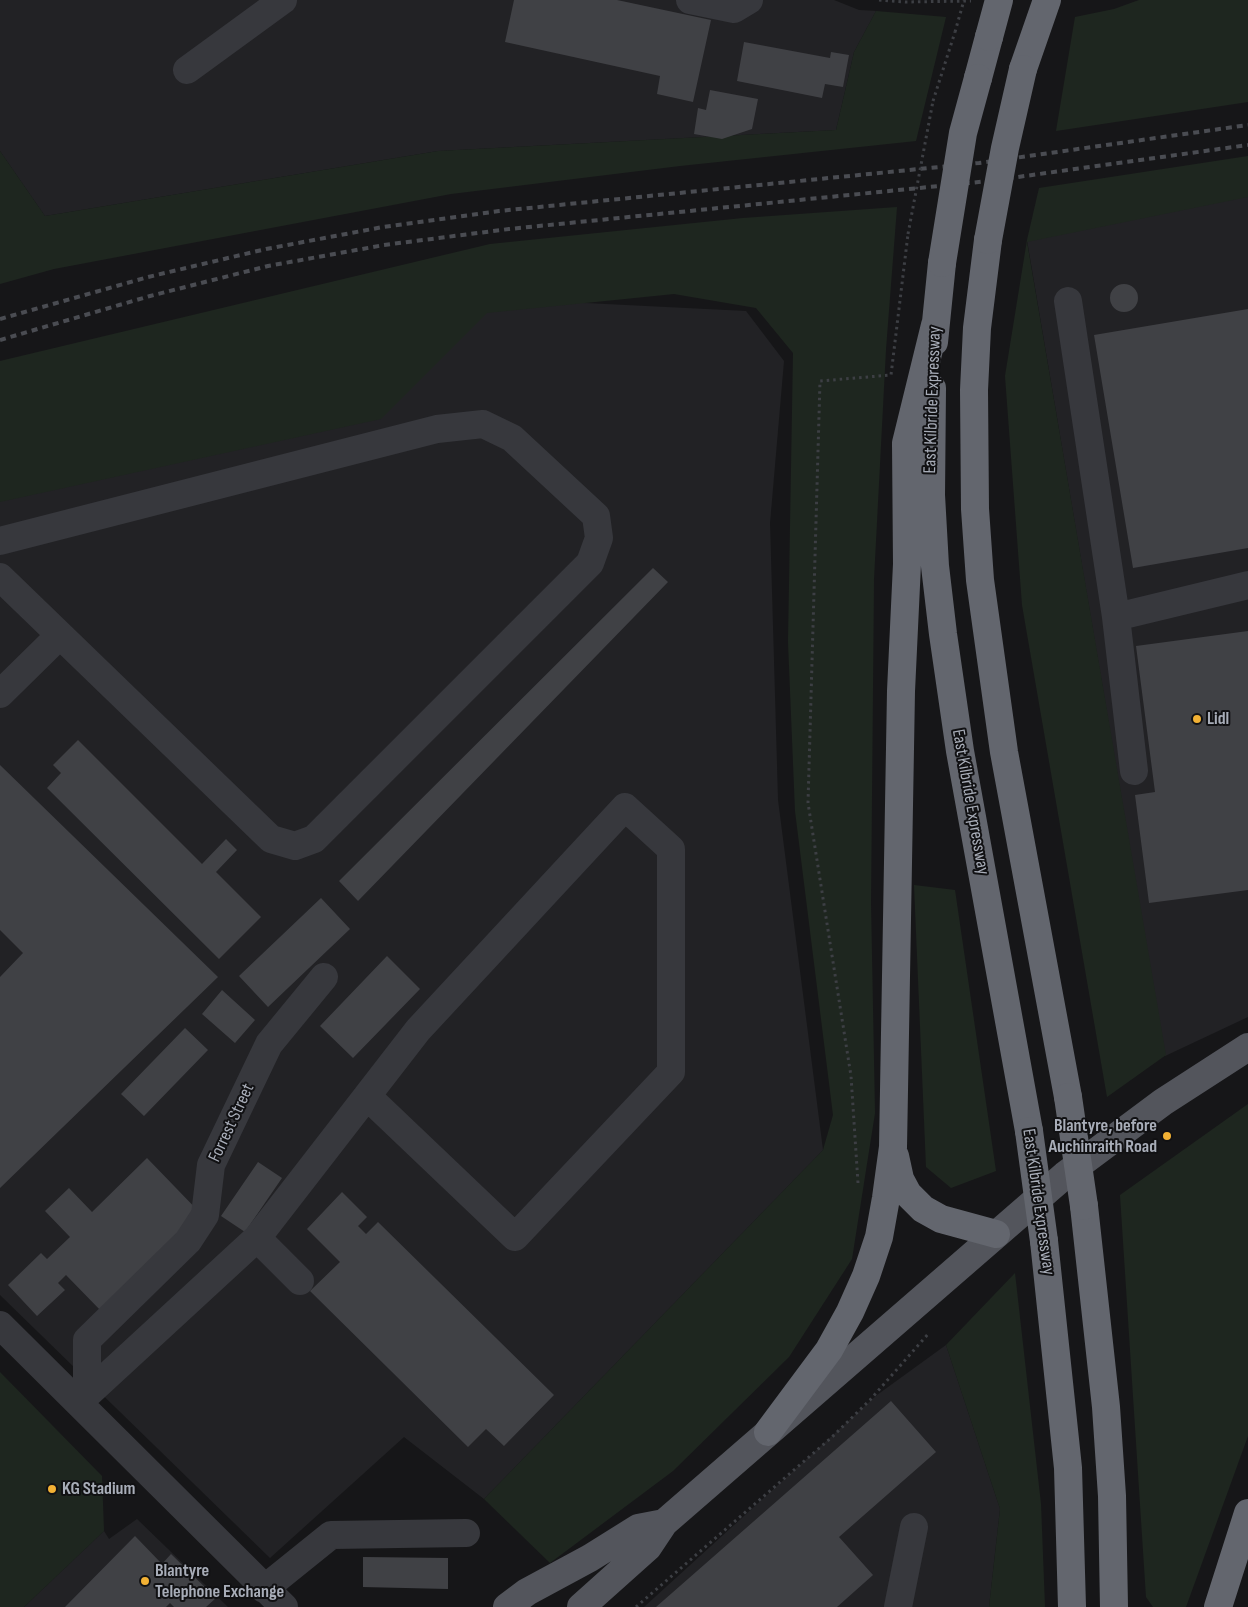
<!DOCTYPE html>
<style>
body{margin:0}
canvas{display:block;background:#161618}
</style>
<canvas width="1248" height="1607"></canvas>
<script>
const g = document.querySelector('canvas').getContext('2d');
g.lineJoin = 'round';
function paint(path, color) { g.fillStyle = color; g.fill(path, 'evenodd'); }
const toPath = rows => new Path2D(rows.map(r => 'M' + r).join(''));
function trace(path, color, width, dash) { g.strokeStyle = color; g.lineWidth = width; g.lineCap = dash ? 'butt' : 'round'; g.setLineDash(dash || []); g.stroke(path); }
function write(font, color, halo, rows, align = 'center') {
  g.font = font + ' "Sofia Sans Condensed",sans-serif'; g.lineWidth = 4; g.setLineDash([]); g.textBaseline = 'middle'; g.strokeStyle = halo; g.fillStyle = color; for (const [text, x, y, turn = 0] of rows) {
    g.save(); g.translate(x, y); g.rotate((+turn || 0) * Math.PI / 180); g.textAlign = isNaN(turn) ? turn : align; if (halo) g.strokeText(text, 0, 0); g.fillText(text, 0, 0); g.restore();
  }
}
const built = toPath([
 [0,0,834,0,859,10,876,11,854,52,836,130,438,151,45,216,0,151],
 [1248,196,1248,1017,1165,1056,1027,240],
 [485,298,746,311,784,361,770,523,778,800,823,1150,484,1499,404,1437,270,1558,0,1295,0,402],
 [946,1345,1000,1509,989,1607,644,1607,877,1395],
 [137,1519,228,1607,24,1607,104,1531,109,1539]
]);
const green = toPath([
 [1139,0,1248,0,1248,102,1056,131,1075,17,1114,9],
 [876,11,946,17,916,141,680,166,451,194,54,269,0,284,0,151,45,216,438,151,836,130,854,52],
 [1248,156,1248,197,1027,242,1166,1055,1107,1097,1022,605,1005,376,1027,240,1039,188],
 [897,207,886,349,874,579,871,903,875,1113,852,1259,789,1357,673,1471,550,1563,484,1499,823,1150,833,1115,795,811,788,642,793,353,756,308,674,294,487,313,381,419,0,502,0,361,490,244,743,218],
 [914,885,955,890,996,1171,951,1188,926,1167],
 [1248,1104,1248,1436,1186,1607,1153,1607,1146,1597,1120,1195],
 [1015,1273,1041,1504,1045,1607,989,1607,1000,1509,946,1345],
 [0,1372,102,1476,104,1531,24,1607,0,1607]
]);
const building = toPath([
 [514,0,617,0,711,20,693,102,657,94,660,76,505,42],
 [744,42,830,58,831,52,849,55,843,87,825,84,822,98,737,81],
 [710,90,758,99,752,129,722,139,694,134,698,108,706,110],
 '1110 298a14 14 0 1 1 28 0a14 14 0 1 1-28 0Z',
 [1248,309,1248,548,1133,568,1094,335],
 [653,568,668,582,358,901,339,881],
 [1248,631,1248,890,1149,903,1135,795,1155,792,1136,646],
 [78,740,202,864,226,839,237,850,216,872,261,917,219,959,47,788,61,773,53,765],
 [0,765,218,977,0,1188,0,977,23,953,0,930],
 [321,898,350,929,268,1007,239,976],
 [387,956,420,989,353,1058,320,1026],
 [222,990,255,1020,235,1043,202,1014],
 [185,1028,208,1050,144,1116,121,1094],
 [147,1158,204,1217,103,1313,66,1275,58,1283,65,1290,37,1316,8,1285,41,1253,47,1259,70,1237,45,1211,69,1188,92,1212],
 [258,1162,282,1178,245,1232,221,1216],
 [342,1192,367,1217,358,1226,366,1234,378,1222,554,1395,504,1446,486,1429,468,1447,310,1291,340,1262,307,1229],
 [891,1401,936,1452,839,1537,873,1575,837,1607,656,1607],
 [135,1536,162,1564,171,1554,216,1598,206,1607,174,1607,170,1603,166,1607,65,1607],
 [363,1557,448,1558,448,1589,363,1587]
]);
const path = toPath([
 [879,0,905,2,971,1],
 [933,101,955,32],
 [858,1183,851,1076,808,803,820,381,891,375,908,234],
 [636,1607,832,1437,870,1400,929,1333]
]);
const minor = toPath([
 [690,0,734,9,749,0],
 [187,70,283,0],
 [1068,301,1116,617],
 [0,541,437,429,483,424,512,438,596,516,599,538,590,563,314,839,295,846,271,839,0,577],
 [0,694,60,635],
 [1134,771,1116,617,1248,585],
 [257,1238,300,1281],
 [0,1325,284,1607],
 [87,1394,87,1340,188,1241,205,1215,211,1165,269,1044,324,977],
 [79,1402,257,1238,418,1030,625,807,671,849,671,1072,515,1237,367,1096],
 [264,1589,331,1535,466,1533],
 [898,1607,914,1527]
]);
const major = toPath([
 [507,1607,527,1592,590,1558,638,1528,664,1523],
 [581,1607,648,1547,664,1523,1065,1175,1163,1102,1248,1047]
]);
const highway = toPath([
 [1023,69,1047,0],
 [978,78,989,37],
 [988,240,977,328,974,390,975,509,980,580,1004,752,1068,1097],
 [934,342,942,263],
 [932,388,931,495,935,566,943,634,960,751,1029,1131],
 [895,1156,900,1179,908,1194,923,1209,941,1219,996,1234],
 [1084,1206,1106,1407,1112,1496,1114,1607],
 [1044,1241,1068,1468,1072,1607],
 [768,1432,829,1350,850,1312,866,1276,879,1237,886,1198,893,1147,901,691,907,564,906,443,935,325],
 [1218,1607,1248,1513]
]);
const rail = toPath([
 [0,319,148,277,266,249,383,227,499,211,979,163,1248,125],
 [0,340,150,296,268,266,384,245,509,229,989,181,1248,145]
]);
const pathBridge = toPath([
 [955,32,964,0],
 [908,234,933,101]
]);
const highwayBridge = toPath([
 [989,37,999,0],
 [988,240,1005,148,1023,69],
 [942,263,963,133,978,78],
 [1068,1097,1084,1206],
 [1029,1131,1044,1241]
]);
const markers = [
 [1197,719,5,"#f2b134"],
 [1167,1136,5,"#f2b134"],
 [52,1489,5,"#f2b134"],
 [145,1581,5,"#f2b134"]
];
const streetNames = [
 ["East Kilbride Expressway",933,400,-88],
 ["East Kilbride Expressway",970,802,80],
 ["Forrest Street",232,1123,-65],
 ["East Kilbride Expressway",1038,1202,82]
];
const poiNames = [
 ["Lidl",1207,719],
 ["Blantyre, before",1157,1126,"right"],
 ["Auchinraith Road",1157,1147,"right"],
 ["KG Stadium",62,1489],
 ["Blantyre",155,1571],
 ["Telephone Exchange",155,1592]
];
paint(built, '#222225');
paint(green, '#1e261f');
paint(building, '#404145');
trace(path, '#3d3f44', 3, [2.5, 4]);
trace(minor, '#37383d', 28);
trace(major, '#53555c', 28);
trace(highway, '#63666e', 28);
trace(rail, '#4a4c52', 4, [6, 5]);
trace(pathBridge, '#3d3f44', 3, [2.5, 4]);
trace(highwayBridge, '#63666e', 28);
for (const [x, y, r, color] of markers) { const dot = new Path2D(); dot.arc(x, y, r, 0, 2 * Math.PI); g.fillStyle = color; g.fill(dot); trace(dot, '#111113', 2); }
write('18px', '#a8adb8', '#111113', streetNames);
write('bold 18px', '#a8adb8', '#111113', poiNames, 'left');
</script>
